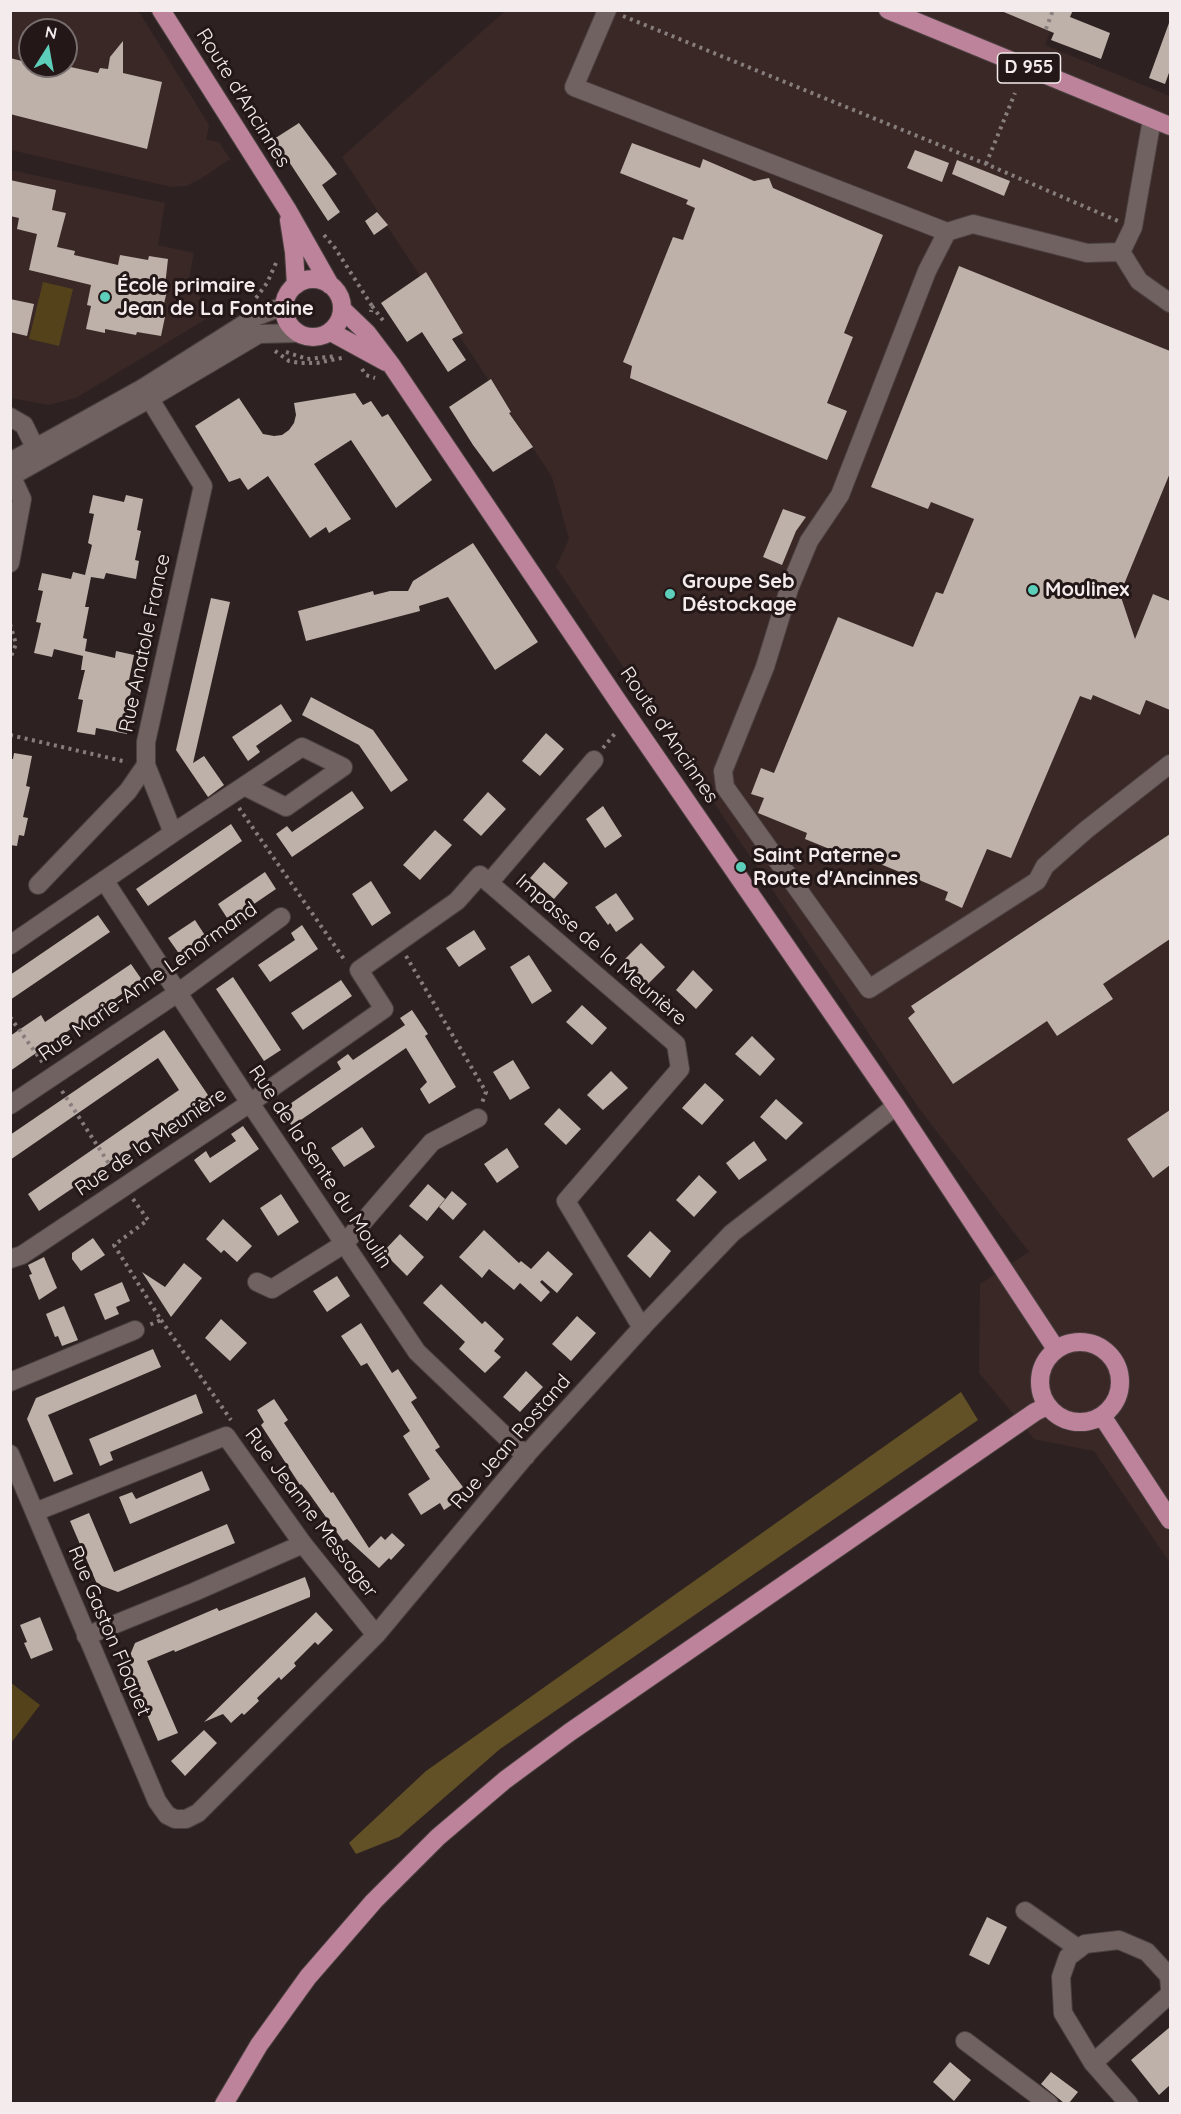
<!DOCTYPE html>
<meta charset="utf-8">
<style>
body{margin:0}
#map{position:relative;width:1181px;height:2114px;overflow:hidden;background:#2d2221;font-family:Quicksand,sans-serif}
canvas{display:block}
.frame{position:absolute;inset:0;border:12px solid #f4ecec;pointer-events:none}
.north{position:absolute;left:18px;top:18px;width:60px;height:60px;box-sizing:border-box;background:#231817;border:2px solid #776d6c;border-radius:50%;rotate:11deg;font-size:16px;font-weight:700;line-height:24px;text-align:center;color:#f4ecec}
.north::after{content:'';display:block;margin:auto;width:21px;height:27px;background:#5dceb9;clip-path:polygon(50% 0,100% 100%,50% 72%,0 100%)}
</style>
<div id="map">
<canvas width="1181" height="2114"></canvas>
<div class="frame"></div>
<div class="north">N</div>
</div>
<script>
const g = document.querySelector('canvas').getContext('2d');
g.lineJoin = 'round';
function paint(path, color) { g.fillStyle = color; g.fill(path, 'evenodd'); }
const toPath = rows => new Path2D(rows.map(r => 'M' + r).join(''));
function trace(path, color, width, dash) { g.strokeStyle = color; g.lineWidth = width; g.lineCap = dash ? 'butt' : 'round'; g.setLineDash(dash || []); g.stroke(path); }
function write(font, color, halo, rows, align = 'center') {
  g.font = font + ' Quicksand,sans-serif'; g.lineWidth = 6; g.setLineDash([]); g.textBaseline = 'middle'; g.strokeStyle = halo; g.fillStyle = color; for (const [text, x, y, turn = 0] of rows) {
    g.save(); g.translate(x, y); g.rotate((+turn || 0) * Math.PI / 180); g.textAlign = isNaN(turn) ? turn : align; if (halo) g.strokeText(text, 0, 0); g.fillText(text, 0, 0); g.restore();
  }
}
const built = toPath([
 [14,10,138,10,209,125,206,140,219,142,230,159,202,178,186,186,171,187,11,150,11,14],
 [30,30,66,30,66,66,30,66],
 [505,11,1058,11,1045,45,1170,96,1170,1563,1094,1451,1034,1439,979,1373,980,1284,1029,1252,918,1107,556,567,569,539,552,477,342,157],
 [10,170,165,203,158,245,194,253,189,278,211,316,76,398,48,405,11,398]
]);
const green = toPath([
 [43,282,73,289,59,346,29,339],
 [10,1682,40,1705,11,1743,10,1743]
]);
const forest = toPath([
 [961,1392,978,1420,500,1749,399,1837,356,1854,349,1843,426,1771]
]);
const building = toPath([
 [999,10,1073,10,1070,17,1110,33,1101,59,1051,40,1054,33],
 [1169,23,1170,23,1170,70,1165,84,1149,78],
 [123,41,123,73,162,82,147,149,10,114,10,58,30,63,30,66,66,66,98,73,100,68,108,69,110,57],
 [299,123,337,174,322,185,340,212,328,221,274,139],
 [632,143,700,168,703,159,754,181,769,178,773,188,883,235,844,333,853,337,827,403,847,411,827,460,630,378,632,366,623,362,673,237,683,240,695,208,686,204,688,200,620,173],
 [915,150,949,163,942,182,907,168],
 [957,160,1010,181,1004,196,952,174],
 [10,180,56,190,52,210,66,213,57,247,75,251,74,255,118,265,120,255,148,260,149,256,168,259,165,286,168,287,161,316,165,317,161,336,137,332,136,335,105,329,105,333,86,329,91,306,87,305,91,285,29,270,37,234,17,229,19,218,10,216],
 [377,212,388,225,374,235,365,221],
 [959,266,1170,351,1170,473,1120,594,1135,639,1153,594,1170,601,1170,710,1146,700,1140,715,1093,695,1091,700,1080,696,1011,858,987,849,962,908,945,900,948,892,861,856,859,861,805,839,807,833,758,813,764,798,751,794,761,768,774,773,838,617,913,647,936,592,943,594,974,519,931,502,928,509,871,487],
 [426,272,463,333,452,339,466,360,448,372,422,332,407,342,381,303],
 [10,299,34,304,27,336,10,332],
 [491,379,511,412,509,413,533,447,493,472,473,445,449,407],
 [355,393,363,405,371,401,382,417,388,414,432,480,396,508,351,440,314,464,351,519,329,533,326,527,310,538,268,476,248,490,240,478,229,482,195,426,239,398,263,434,274,436,282,435,289,430,294,423,296,415,294,403],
 [93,495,124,502,126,495,143,499,137,530,141,531,135,560,139,561,136,579,106,573,104,579,91,577,85,607,89,607,83,638,87,639,85,651,115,658,116,651,134,655,128,685,132,685,126,717,130,718,127,734,96,728,95,735,77,732,83,700,78,699,85,670,81,670,83,656,54,649,52,657,34,653,41,623,36,622,43,591,38,590,42,573,71,579,73,572,85,575,92,545,88,543,94,514,89,513],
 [783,509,806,517,796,531,782,565,763,557],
 [473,543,538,642,495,670,448,597,419,606,420,611,306,641,298,611,373,591,374,595,390,591,408,591,413,581],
 [211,598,230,602,193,763,204,756,224,785,208,797,176,750],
 [311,697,373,730,408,780,391,792,359,745,302,715],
 [281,704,292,721,256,746,260,752,248,761,232,737],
 [546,733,564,749,540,776,522,761],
 [14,753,32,756,26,786,30,787,23,817,28,818,24,836,19,835,17,846,10,845,10,759,13,759],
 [352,791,364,808,292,857,276,834,287,826,292,832],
 [488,792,506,809,481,836,463,820],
 [603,806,622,836,605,848,586,819],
 [231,824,242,841,148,906,136,889],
 [435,830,452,845,420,880,403,865],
 [1170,834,1170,939,1103,984,1113,999,1057,1036,1047,1021,953,1084,908,1018,915,1012,911,1006],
 [544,862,568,883,554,899,530,878],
 [265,872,276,889,229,921,218,904],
 [371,881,391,913,372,926,352,894],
 [616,893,634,919,616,932,610,923,608,925,595,907],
 [98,915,110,932,10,1000,10,975],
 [195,920,206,937,180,955,168,938],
 [302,925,318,949,270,982,258,965,295,940,291,933],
 [474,930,486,949,459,967,446,948],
 [641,943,665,967,648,984,623,961],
 [529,955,552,991,532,1004,510,967],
 [131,964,142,980,10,1071,10,1036,41,1015,45,1022],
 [693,970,713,990,696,1009,676,990],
 [233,977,281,1050,264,1061,216,989],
 [341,980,352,996,303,1030,291,1013],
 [582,1005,607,1028,592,1045,566,1022],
 [412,1010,428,1034,425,1036,456,1087,429,1104,420,1089,427,1082,406,1048,292,1126,281,1110,341,1069,337,1062,348,1054,353,1060,405,1025,400,1018],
 [164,1030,210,1098,192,1109,191,1108,39,1211,28,1194,179,1090,158,1058,10,1160,10,1135],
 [752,1036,775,1059,760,1076,735,1054],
 [513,1060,530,1088,510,1100,493,1072],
 [611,1071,628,1088,603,1110,587,1095],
 [705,1083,724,1100,702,1125,682,1108],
 [776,1099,803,1123,786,1140,760,1117],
 [559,1108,581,1129,566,1145,544,1124],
 [1170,1110,1170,1165,1153,1178,1127,1139],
 [243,1126,259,1149,210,1183,194,1160,206,1151,210,1158,236,1141,231,1134],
 [362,1127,375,1147,344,1167,331,1148],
 [754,1141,767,1160,739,1180,726,1163],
 [507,1148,519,1167,497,1183,484,1164],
 [699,1175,717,1192,694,1217,676,1200],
 [428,1184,445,1199,427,1221,409,1206],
 [452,1191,467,1204,453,1220,439,1207],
 [281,1194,299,1222,278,1236,260,1208],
 [223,1219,252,1246,237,1262,224,1250,221,1253,206,1239],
 [484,1230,519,1263,521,1261,531,1269,548,1251,573,1274,557,1293,542,1280,540,1282,550,1292,541,1302,520,1283,514,1290,489,1269,482,1278,459,1257],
 [650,1231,671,1251,650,1278,627,1256],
 [400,1234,424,1257,407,1276,383,1252],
 [93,1238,105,1255,81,1271,72,1259,72,1253],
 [44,1257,57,1288,39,1300,29,1275,32,1274,28,1265],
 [184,1263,202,1278,171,1317,142,1272,165,1287],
 [337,1276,350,1296,327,1312,313,1291],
 [122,1282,130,1301,116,1307,119,1314,105,1320,94,1294],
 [441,1284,482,1324,485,1321,504,1339,494,1351,501,1357,485,1373,459,1349,465,1342,423,1303],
 [64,1306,78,1340,62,1346,58,1336,55,1337,46,1314],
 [577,1316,596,1333,571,1361,552,1344],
 [221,1319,247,1343,230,1361,205,1338],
 [361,1323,392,1373,398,1369,417,1398,411,1402,440,1447,435,1450,463,1487,454,1494,459,1500,444,1510,440,1503,421,1515,408,1494,430,1479,403,1436,410,1431,367,1363,361,1366,341,1336],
 [153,1349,161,1367,48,1415,73,1474,54,1482,27,1419,36,1398],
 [526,1371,543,1387,520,1412,503,1397],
 [196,1394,203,1413,110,1452,113,1460,100,1466,89,1439],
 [274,1399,288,1420,284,1423,331,1493,333,1492,369,1548,381,1536,385,1540,392,1533,405,1545,391,1560,389,1558,379,1568,347,1539,343,1541,308,1492,301,1484,300,1485,261,1425,264,1422,257,1410],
 [202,1471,210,1490,130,1524,119,1497,132,1492,136,1499],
 [89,1513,114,1572,227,1524,235,1543,118,1592,97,1584,70,1521],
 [305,1577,310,1591,310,1597,175,1652,174,1650,147,1661,178,1733,158,1741,126,1665,135,1643,217,1608,219,1611],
 [316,1612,333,1630,318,1645,315,1642,294,1663,296,1666,281,1680,279,1677,257,1698,259,1701,244,1715,242,1713,231,1723,223,1714,204,1722],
 [40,1617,53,1650,31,1659,24,1643,27,1642,20,1625],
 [204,1730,217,1743,185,1776,171,1761],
 [987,1917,1007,1927,989,1965,969,1955],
 [1170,2027,1170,2085,1159,2095,1131,2060],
 [950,2062,971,2080,954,2101,933,2082],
 [1051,2072,1078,2092,1069,2103,1064,2103,1041,2084]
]);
const path = toPath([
 [623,16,986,164,1118,221],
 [1046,29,1053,10],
 [986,164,1015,93],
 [324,235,335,248,372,306,371,312],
 [256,298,267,283,276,263],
 [372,306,385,323],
 [275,351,289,361,300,363,317,363,342,358],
 [286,352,307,359,337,356],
 [362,369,366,375,375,378],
 [10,624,16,644,10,659],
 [10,735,127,762],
 [603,748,617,731],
 [239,808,346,962],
 [406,956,486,1092,482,1103],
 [10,1017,43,1063],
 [62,1091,115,1173],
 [133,1199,148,1220,114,1245,161,1320,149,1325],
 [161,1320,231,1420]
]);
const minor = toPath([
 [607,10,574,87,947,232],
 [1152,119,1133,227,1121,252,1087,253,973,224,947,232,927,271,840,495,809,541,789,589,765,667,723,771,725,787,869,989,1037,881,1045,866,1086,830,1170,764],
 [1121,252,1139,281,1170,303],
 [10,417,24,425,40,458],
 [10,462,143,388,257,316,284,306],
 [10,473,22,499,10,563],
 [10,477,149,399,259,334,298,333],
 [173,833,244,786,302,747,343,767,286,807,244,786],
 [104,880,250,1103,417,1352,526,1456],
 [489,883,594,760],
 [38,885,128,791,146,765],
 [10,945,173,833,146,765,146,742,203,486,143,388],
 [10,1105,179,992,281,917],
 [10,1259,22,1255,250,1103,384,1009,359,970,457,901,480,875,676,1044,680,1069,566,1201,642,1328],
 [257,1282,272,1289,344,1244,432,1142,478,1118],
 [10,1382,135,1330],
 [10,1454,157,1801,167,1815,175,1819,186,1819,198,1813,376,1635,527,1454,647,1322,732,1233,896,1106],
 [35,1512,226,1436,303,1544,376,1635],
 [86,1636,194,1592,303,1544],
 [1025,1911,1079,1949],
 [965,2041,1049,2104],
 [1093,2063,1170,1994],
 [1129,2104,1093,2063,1063,2013,1061,1977,1068,1957,1085,1944,1119,1940,1147,1952,1169,1976,1170,1989]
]);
const major = toPath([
 [161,10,287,209,330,285],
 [888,10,1170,126],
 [289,220,294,252,296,285],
 '284 308a29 29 0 1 1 58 0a29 29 0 1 1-58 0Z',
 [342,309,367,333,392,366,619,703,896,1106,1056,1349],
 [331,332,386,362],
 '1040 1382a40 40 0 1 1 80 0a40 40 0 1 1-80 0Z',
 [1102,1416,1170,1520],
 [224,2104,259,2045,308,1977,374,1901,438,1837,505,1780,570,1732,1035,1412,1047,1406]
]);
const markers = [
 [105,297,6,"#5dceb9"],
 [1033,590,6,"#5dceb9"],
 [670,594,6,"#5dceb9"],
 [741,867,6,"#5dceb9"]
];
const shields = [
 [1029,68,63]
];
const shieldNames = [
 ["D 955",1029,68]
];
const streetNames = [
 ["Route d'Ancinnes",243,98,58],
 ["Rue Anatole France",145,643,-78],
 ["Route d'Ancinnes",669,735,56],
 ["Impasse de la Meunière",601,950,41],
 ["Rue Marie-Anne Lenormand",148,982,-35],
 ["Rue de la Meunière",151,1142,-34],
 ["Rue de la Sente du Moulin",320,1167,56],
 ["Rue Jean Rostand",511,1442,-49],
 ["Rue Jeanne Messager",311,1513,53],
 ["Rue Gaston Floquet",109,1631,67]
];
const poiNames = [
 ["École primaire",117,286],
 ["Jean de La Fontaine",117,309],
 ["Groupe Seb",682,582],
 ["Déstockage",682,605],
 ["Moulinex",1045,590],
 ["Saint Paterne -",753,856],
 ["Route d'Ancinnes",753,879]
];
paint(built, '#3a2827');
paint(green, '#53421a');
paint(forest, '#625026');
paint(building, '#bdb1a9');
trace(minor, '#4b4140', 20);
trace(major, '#4b4140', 20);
trace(path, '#877d7d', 4, [3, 4.5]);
trace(minor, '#706261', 18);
trace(major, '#bd839a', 18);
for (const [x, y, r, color] of markers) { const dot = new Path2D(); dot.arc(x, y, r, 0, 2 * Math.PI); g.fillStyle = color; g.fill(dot); trace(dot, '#231817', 2); }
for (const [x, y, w] of shields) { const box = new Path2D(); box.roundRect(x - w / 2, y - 15, w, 30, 4.5); g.fillStyle = '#231817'; g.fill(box); trace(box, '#f4ecec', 1.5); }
write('bold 18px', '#f4ecec', null, shieldNames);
write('20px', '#f4ecec', '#231817', streetNames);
write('bold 20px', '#f4ecec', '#231817', poiNames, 'left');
</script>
